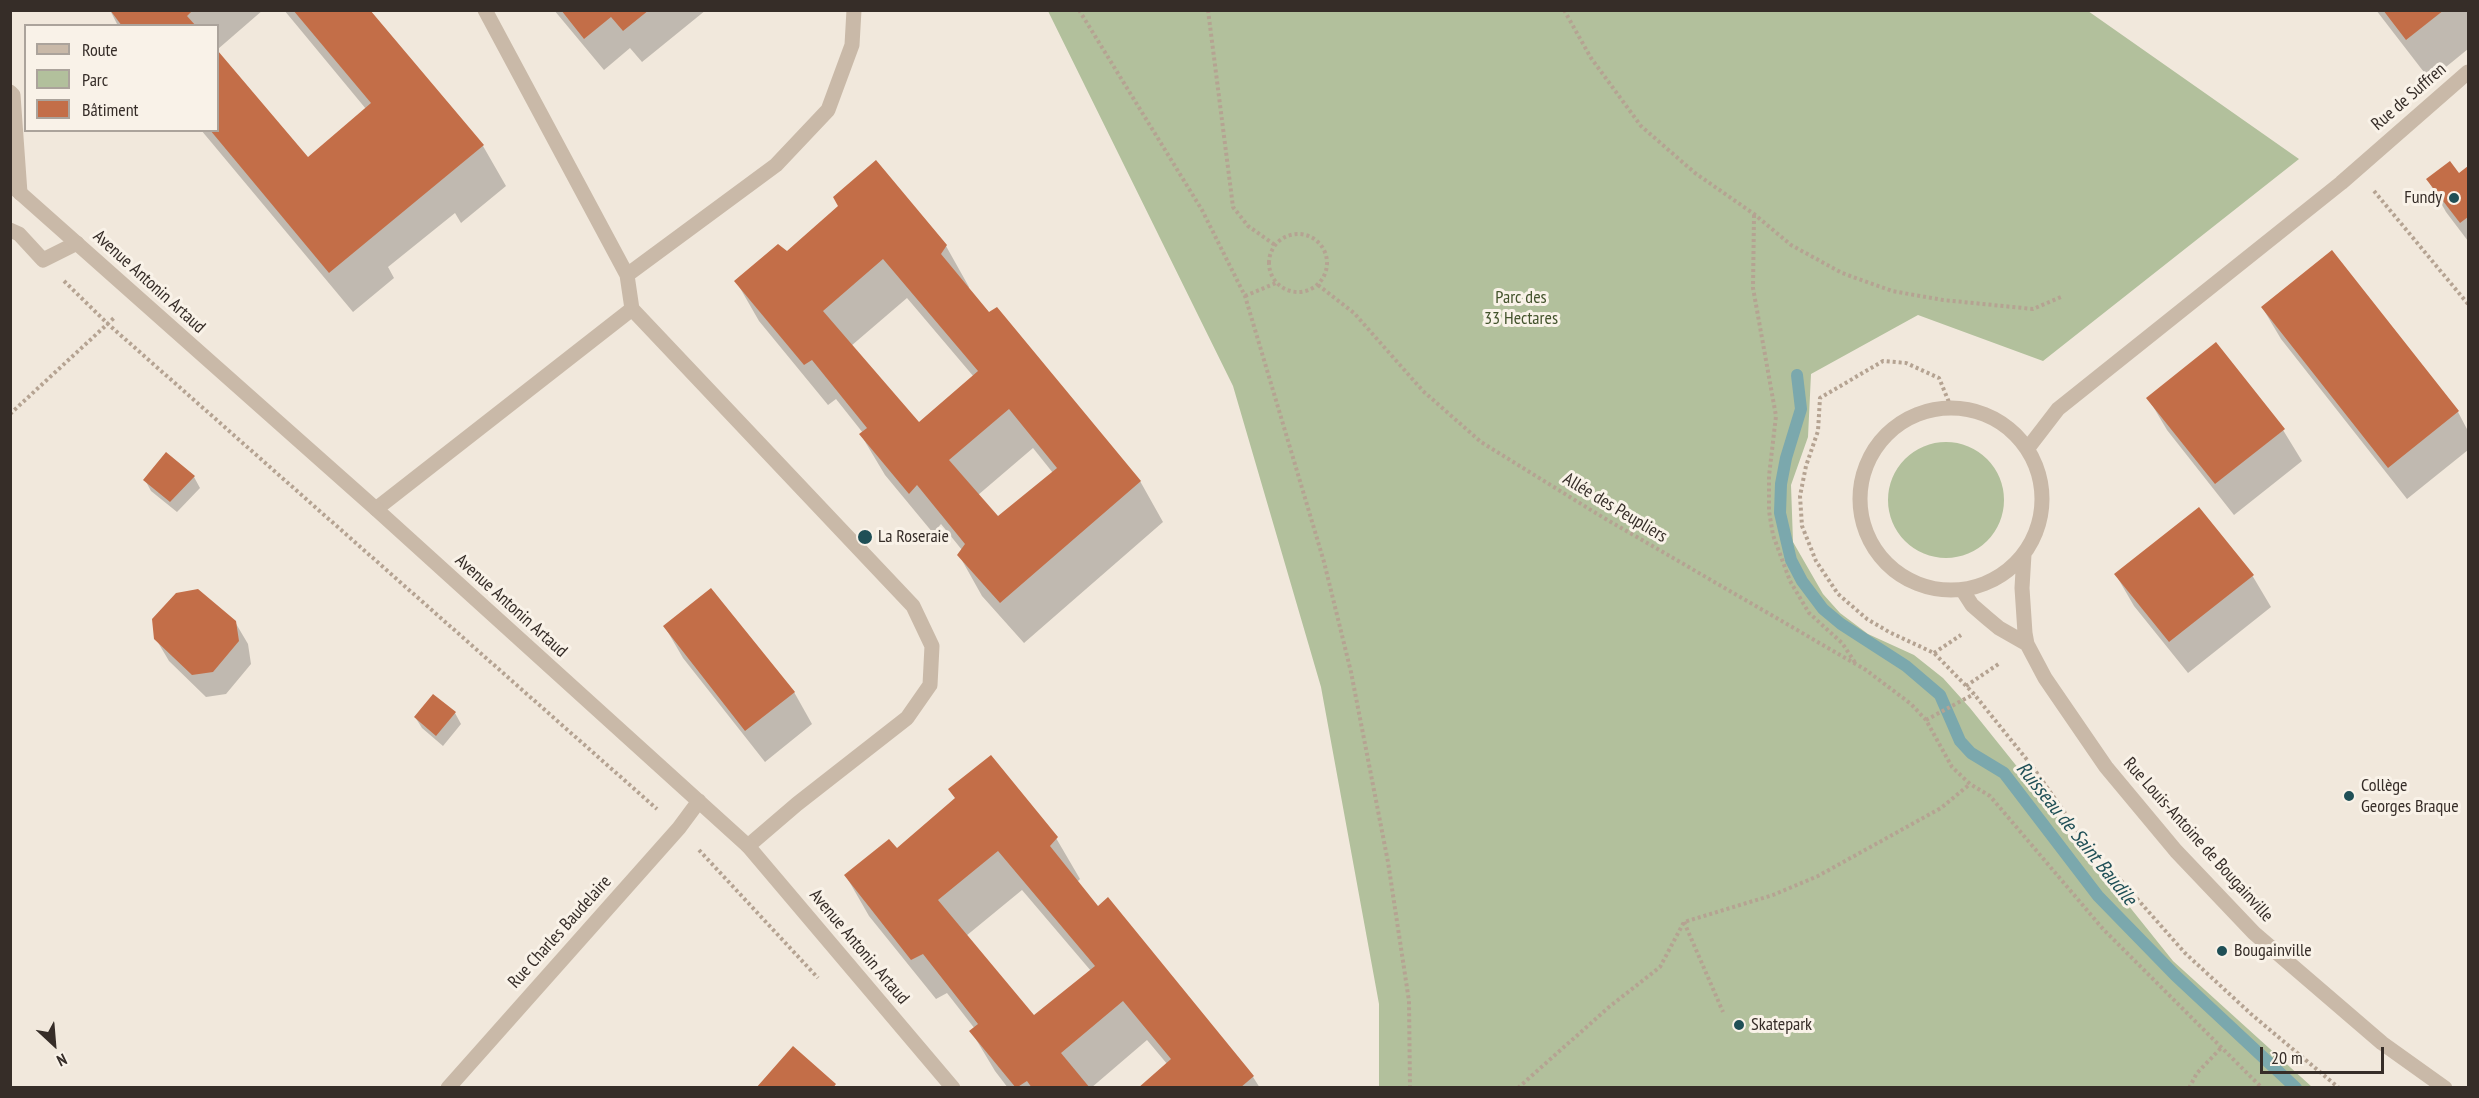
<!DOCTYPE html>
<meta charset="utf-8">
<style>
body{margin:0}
#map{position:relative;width:2479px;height:1098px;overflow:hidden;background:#f1e8dc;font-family:"PT Sans Narrow",sans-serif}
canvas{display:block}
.frame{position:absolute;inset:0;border:12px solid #362d28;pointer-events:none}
.legend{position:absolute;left:24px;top:24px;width:195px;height:108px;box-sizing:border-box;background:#f9f2e8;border:2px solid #aba39b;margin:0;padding:8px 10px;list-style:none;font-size:18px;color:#362d28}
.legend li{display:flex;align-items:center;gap:12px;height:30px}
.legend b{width:30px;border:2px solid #aba39b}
.north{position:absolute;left:24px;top:1014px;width:60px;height:60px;-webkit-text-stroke:4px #f9f2e8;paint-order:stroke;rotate:154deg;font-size:16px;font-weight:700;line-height:24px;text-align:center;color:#362d28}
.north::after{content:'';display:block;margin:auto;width:21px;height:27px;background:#362d28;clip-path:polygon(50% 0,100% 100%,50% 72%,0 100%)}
.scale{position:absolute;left:2260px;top:1047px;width:124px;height:27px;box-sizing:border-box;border:3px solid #362d28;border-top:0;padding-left:8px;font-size:18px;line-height:21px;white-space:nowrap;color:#362d28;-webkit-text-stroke:4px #f9f2e8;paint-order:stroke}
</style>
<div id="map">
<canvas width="2479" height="1098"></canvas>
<div class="frame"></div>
<ul class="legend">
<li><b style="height:8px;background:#c9b9a8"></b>Route</li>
<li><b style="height:16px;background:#b2c09c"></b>Parc</li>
<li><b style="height:16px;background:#c36e48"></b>Bâtiment</li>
</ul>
<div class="north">N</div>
<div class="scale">20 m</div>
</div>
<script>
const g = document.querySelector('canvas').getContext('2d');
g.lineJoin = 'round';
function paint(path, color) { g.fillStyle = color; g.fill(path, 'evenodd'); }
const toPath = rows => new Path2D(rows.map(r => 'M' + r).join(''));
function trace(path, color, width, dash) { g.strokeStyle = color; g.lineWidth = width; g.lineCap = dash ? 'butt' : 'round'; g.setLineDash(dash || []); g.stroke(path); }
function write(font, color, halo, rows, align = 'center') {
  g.font = font + ' "PT Sans Narrow",sans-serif'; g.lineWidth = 6; g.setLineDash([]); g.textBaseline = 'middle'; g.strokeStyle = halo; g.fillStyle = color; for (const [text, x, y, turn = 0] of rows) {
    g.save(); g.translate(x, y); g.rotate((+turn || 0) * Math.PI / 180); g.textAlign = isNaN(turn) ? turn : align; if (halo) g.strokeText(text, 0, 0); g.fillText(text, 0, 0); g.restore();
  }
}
const green = toPath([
 [1048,11,2088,11,2299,159,2043,361,1918,315,1811,374,1808,437,1791,485,1793,542,1823,594,1840,613,1868,634,1914,655,1943,678,1970,708,2173,961,2312,1087,1379,1087,1379,1004,1321,687,1233,386],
 '1888 500a58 58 0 1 1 116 0a58 58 0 1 1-116 0Z'
]);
const shadow = toPath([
 [110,10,263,10,218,49,218,26,118,26],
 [284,10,369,10,483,146,506,186,461,223,455,213,388,267,394,278,353,312,201,130,218,130,218,53,308,159,366,109],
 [554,10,706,10,642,62,630,48,604,70],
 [2376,10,2468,10,2468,49,2430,80],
 [2468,168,2468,241,2446,212,2428,180,2459,175],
 [946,246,969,287,968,289,1140,481,1163,522,1024,643,982,596,959,555,962,550,941,524,933,533,885,475,861,435,863,433,836,399,828,405,759,321,736,281,787,254],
 [907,298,974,377,919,424,851,346],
 [1033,448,1053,473,998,518,978,495],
 [2332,252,2458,412,2468,431,2468,450,2407,499,2281,339,2262,307],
 [2148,398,2283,430,2302,461,2234,515,2167,430],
 [194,477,200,488,177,512,151,491,145,480],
 [2116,575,2252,575,2271,607,2188,673,2134,606],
 [235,622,248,644,251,664,226,694,206,697,169,661,156,639],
 [665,627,794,692,812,724,765,762,683,658],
 [433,696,455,713,461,724,443,746,422,728,415,717],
 [1056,838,1080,879,1077,882,1098,908,1253,1077,1260,1088,1141,1088,1168,1065,1147,1040,1091,1088,1008,1088,995,1071,971,1031,975,1029,947,993,936,999,869,916,846,876,897,850],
 [1022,890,1091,971,1033,1017,966,936]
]);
const stream = toPath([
 [1797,375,1801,409,1786,458,1781,484,1780,513,1791,560,1802,581,1823,609,1841,624,1906,666,1940,695,1960,741,1971,753,2004,773,2098,896,2175,975,2296,1088]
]);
const building = toPath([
 [110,10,193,10,187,16,196,26,122,26],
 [293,10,370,10,484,145,329,273,210,130,218,130,218,51,308,157,371,103],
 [561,10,649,10,623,31,611,17,584,39],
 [2383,10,2444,10,2406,40],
 [876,160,947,245,941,254,989,312,997,307,1141,481,1000,603,957,555,965,544,917,485,909,494,859,434,867,428,812,360,804,365,734,281,778,244,787,251,838,206,833,197],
 [883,259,978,371,919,422,823,311],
 [1009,409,1057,468,998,516,949,460],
 [2450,161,2459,173,2468,166,2468,217,2460,223,2426,179],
 [2332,250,2459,411,2388,468,2261,307],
 [2216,342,2285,429,2215,484,2146,398],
 [166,452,195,476,170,502,143,480],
 [2199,507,2254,575,2169,642,2114,574],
 [711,588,795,692,745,731,663,626],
 [198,589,236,621,239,641,213,672,192,675,154,639,152,619,176,593],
 [433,694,456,712,436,736,414,717],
 [991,755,1058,837,1050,846,1098,906,1108,897,1254,1076,1240,1088,1138,1088,1171,1059,1123,1001,1061,1053,1090,1088,1032,1088,1027,1081,1016,1088,969,1031,978,1024,923,954,911,960,844,875,889,839,897,848,955,798,948,789],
 [998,851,1095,966,1034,1015,938,900],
 [793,1046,836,1084,833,1088,756,1088]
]);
const path = toPath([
 [1079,10,1202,210,1245,296,1324,562,1351,672,1388,862,1409,1001,1410,1088],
 [1208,10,1233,207,1248,226,1275,245],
 [1564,10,1591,58,1641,126,1695,173,1754,214,1791,245,1842,273,1892,291,1943,300,2033,309,2061,297],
 [2374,191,2468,304],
 [1754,215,1753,288,1776,416,1769,476,1769,511,1773,535,1790,581,1809,613,1842,643,1856,664],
 '1269 263a29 29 0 1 1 58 0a29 29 0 1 1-58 0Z',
 [64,281,108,324,657,809],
 [1318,285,1354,313,1423,391,1481,442,1599,515,1866,670,1911,704,1926,720,1952,767,1970,784,1990,796,2103,929,2262,1088],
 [1245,296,1276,283],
 [1951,407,1939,378,1906,363,1883,361,1820,398,1818,431,1806,466,1800,496,1802,526,1816,561,1838,594,1867,619,1889,632,1934,653,1974,694,2032,766,2079,833,2185,953,2251,1014,2339,1088],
 [10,414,115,317],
 [1934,653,1961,635],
 [1966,686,2000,663],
 [1926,720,1974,694],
 [699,850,818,978],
 [1684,922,1723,1012],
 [1518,1088,1609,1007,1660,967,1684,922,1773,895,1818,876,1941,808,1970,784],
 [2189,1088,2197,1073,2221,1048]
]);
const service = toPath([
 [485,10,627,275,632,309,913,606,932,646,930,685,907,718,797,804,748,846],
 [10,92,13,95,20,193],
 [10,230,19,234,43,260,77,243],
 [627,275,776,165,828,110,852,45,854,10],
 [376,509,632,309]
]);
const minor = toPath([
 [10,184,376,509,748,846,953,1088],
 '1860 499a91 91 0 1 1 182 0a91 91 0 1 1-182 0Z',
 [2028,448,2058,409,2341,183,2468,72],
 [2024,554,2022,588,2025,633,2027,644,2045,678,2106,767,2176,851,2254,933,2382,1043,2445,1088],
 [1963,591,1972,605,1987,618,1999,628,2027,644],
 [448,1088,679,828,699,801]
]);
const markers = [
 [2454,198,6,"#1f4f56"],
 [865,537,8,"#1f4f56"],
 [2349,796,6,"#1f4f56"],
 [2222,951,6,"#1f4f56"],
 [1739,1025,6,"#1f4f56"]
];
const streetNames = [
 ["Rue de Suffren",2409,97,-41],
 ["Avenue Antonin Artaud",149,282,42],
 ["Allée des Peupliers",1615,508,31],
 ["Avenue Antonin Artaud",511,606,42],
 ["Rue Louis-Antoine de Bougainville",2198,840,48],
 ["Rue Charles Baudelaire",560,932,-48],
 ["Avenue Antonin Artaud",859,947,50]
];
const poiNames = [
 ["Fundy",2442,198,"right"],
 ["La Roseraie",878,537],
 ["Collège",2361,786],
 ["Georges Braque",2361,807],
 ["Bougainville",2234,951],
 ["Skatepark",1751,1025]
];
const parkNames = [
 ["Parc des",1521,298],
 ["33 Hectares",1521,319]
];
const waterNames = [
 ["Ruisseau de Saint Baudile",2076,834,51]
];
paint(green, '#b2c09c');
paint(shadow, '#0003');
trace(stream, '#7ba8ad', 12);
paint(building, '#c36e48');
trace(path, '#b5a392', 4, [3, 3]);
trace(service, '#c9b9a8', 15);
trace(minor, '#c9b9a8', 15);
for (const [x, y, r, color] of markers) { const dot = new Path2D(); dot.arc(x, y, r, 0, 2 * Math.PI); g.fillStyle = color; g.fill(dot); trace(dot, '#f9f2e8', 2); }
write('18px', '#362d28', '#f9f2e8', streetNames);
write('18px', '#362d28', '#f9f2e8', poiNames, 'left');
write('18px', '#43532c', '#f9f2e8', parkNames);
write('italic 20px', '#1f4f56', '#f9f2e8', waterNames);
</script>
